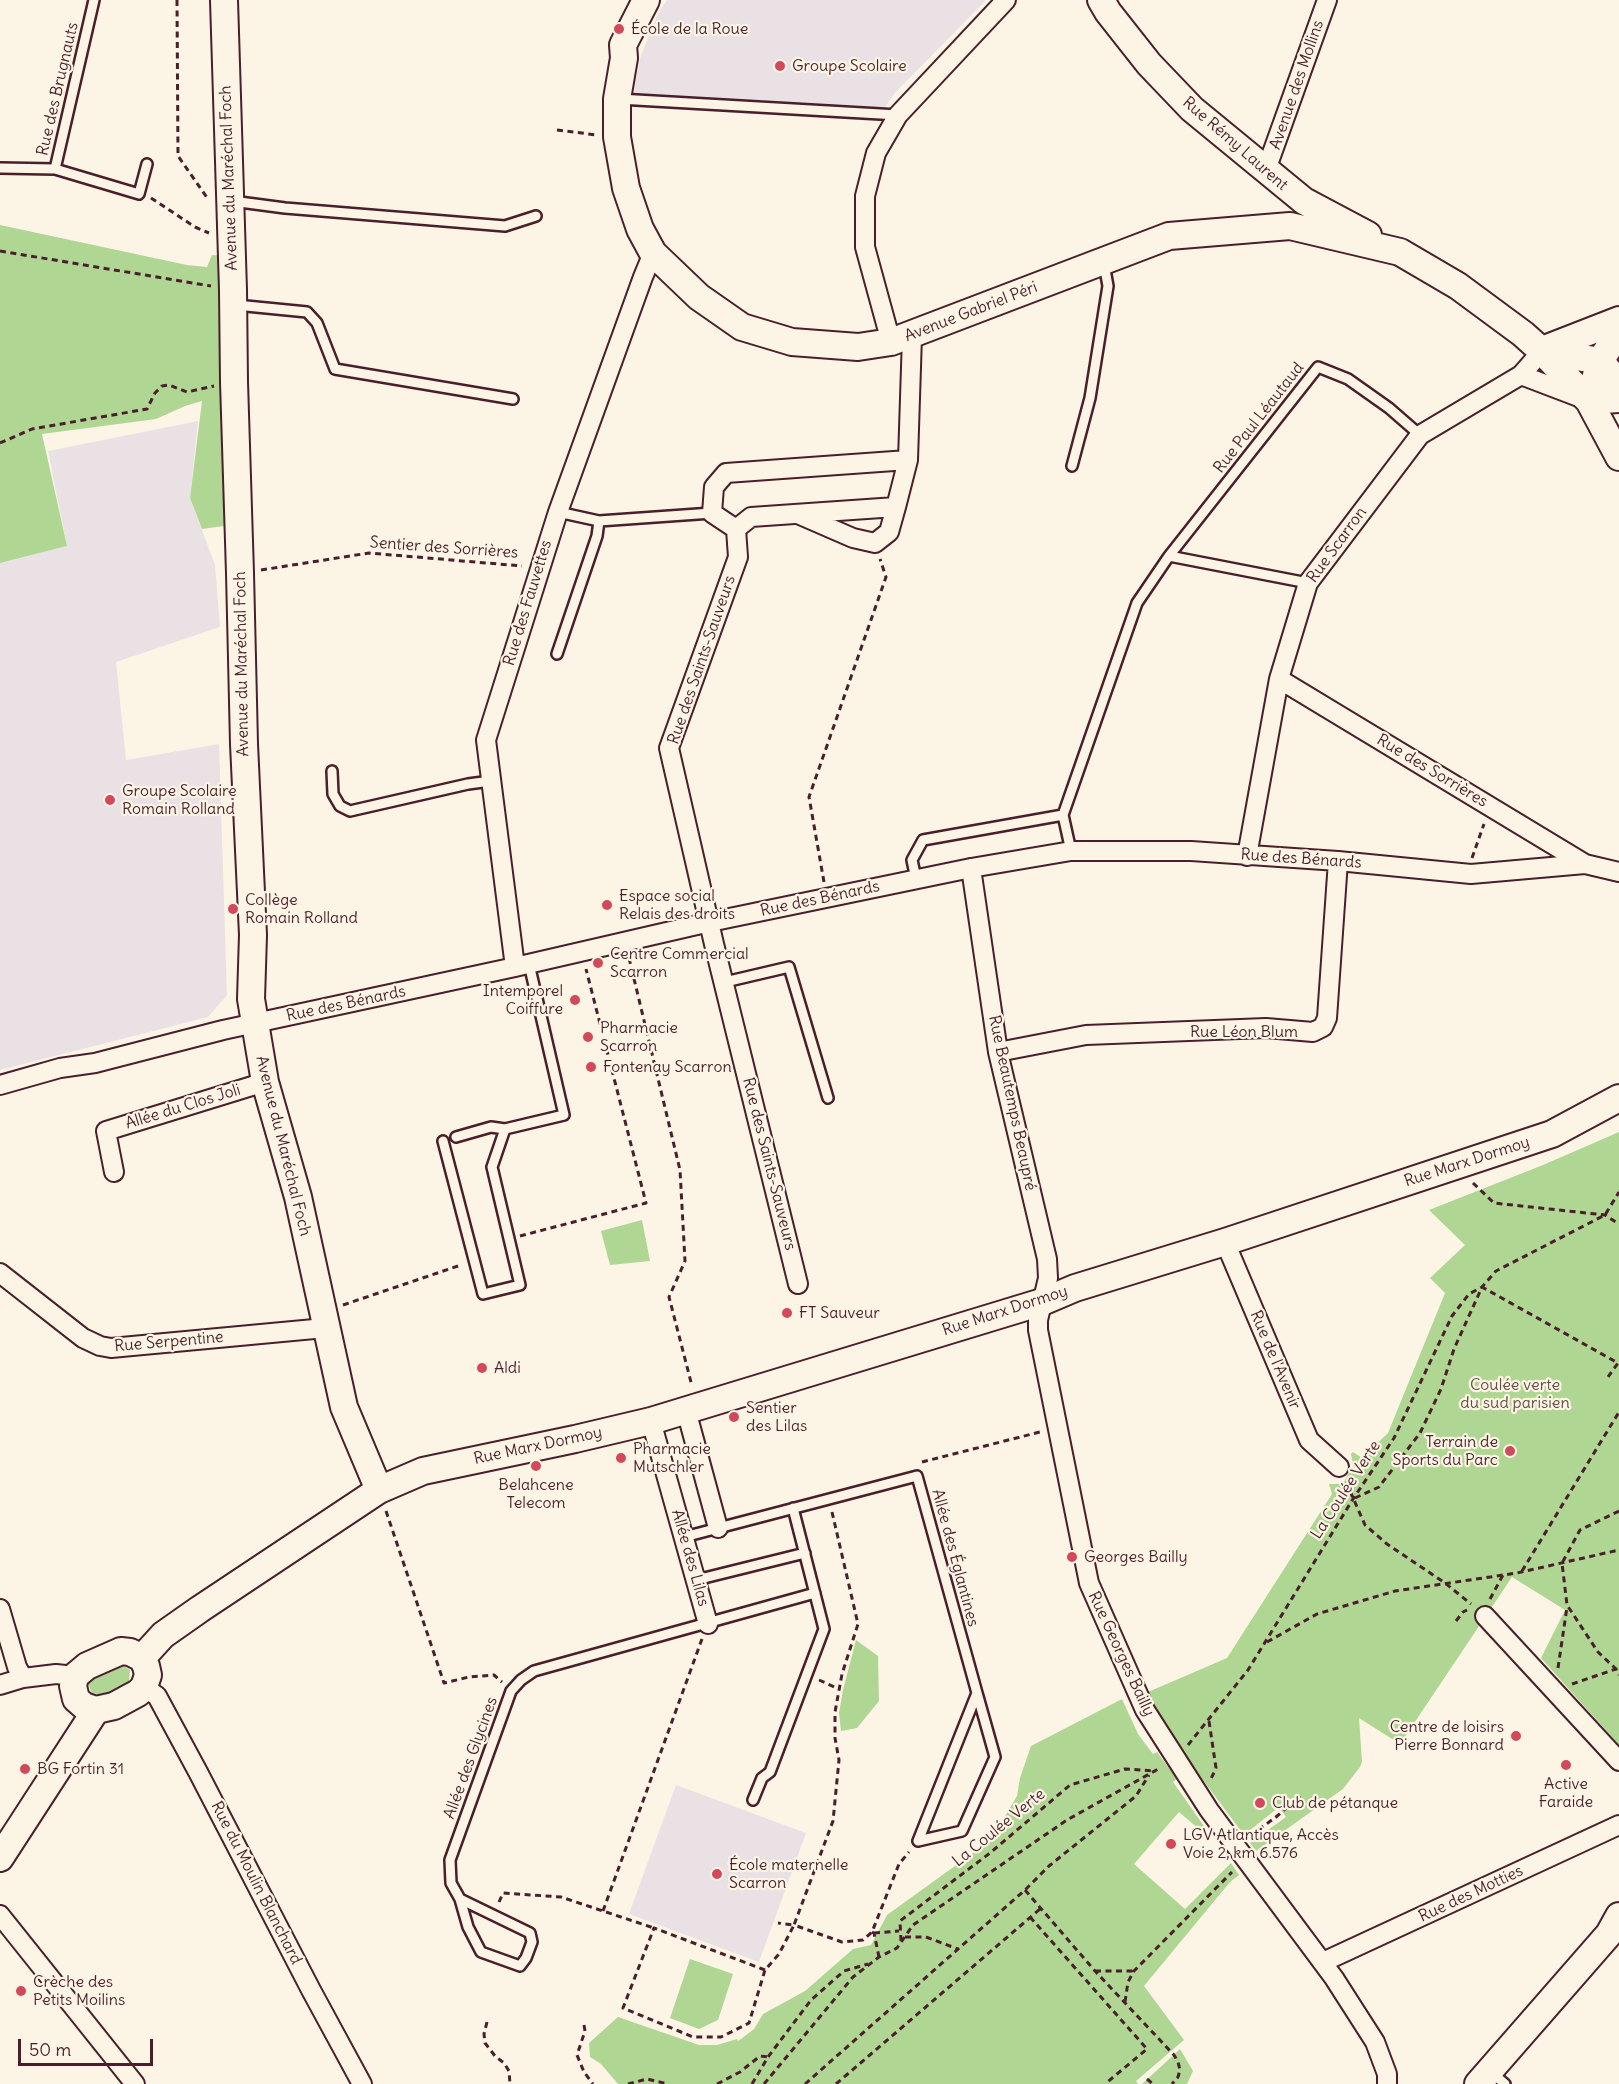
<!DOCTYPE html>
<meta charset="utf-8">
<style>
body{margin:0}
#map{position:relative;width:1619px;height:2084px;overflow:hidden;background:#fcf5e5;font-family:Delius,sans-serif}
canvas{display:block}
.scale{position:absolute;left:18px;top:2039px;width:135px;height:27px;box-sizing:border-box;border:3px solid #4a1f2b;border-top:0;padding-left:8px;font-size:18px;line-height:21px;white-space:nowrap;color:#4a1f2b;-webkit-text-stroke:4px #fcf5e5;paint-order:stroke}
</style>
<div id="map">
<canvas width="1619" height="2084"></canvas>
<div class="scale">50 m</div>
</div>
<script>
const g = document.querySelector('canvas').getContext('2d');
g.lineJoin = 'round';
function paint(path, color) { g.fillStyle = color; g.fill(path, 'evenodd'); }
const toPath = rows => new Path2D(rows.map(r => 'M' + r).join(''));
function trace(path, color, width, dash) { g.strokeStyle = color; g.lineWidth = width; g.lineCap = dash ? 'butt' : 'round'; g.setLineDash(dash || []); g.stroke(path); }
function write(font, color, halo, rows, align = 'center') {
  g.font = font + ' Delius,sans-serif'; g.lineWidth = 4.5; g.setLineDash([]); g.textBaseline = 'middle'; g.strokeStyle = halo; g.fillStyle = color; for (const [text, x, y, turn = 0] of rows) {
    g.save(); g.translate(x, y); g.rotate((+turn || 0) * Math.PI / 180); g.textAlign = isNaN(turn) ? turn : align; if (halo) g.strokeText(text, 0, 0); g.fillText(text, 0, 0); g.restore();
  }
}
const built = toPath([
 [667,0,986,0,896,92,875,121,630,107,641,55,659,12],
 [198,421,190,498,215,565,220,627,116,662,126,760,219,744,227,995,208,1017,0,1070,0,563,67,546,48,451],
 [676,1785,806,1833,759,1962,629,1914]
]);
const green = toPath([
 [0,225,187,265,207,267,212,255,226,256,227,389,220,392,224,526,202,529,190,498,202,401,185,406,156,419,42,434,67,546,0,563],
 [1619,1132,1619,1745,1541,1658,1565,1610,1512,1577,1400,1744,1359,1718,1362,1762,1360,1767,1343,1789,1256,1851,1250,1843,1286,1817,1279,1807,1244,1835,1194,1768,1190,1770,1162,1721,1148,1692,1227,1658,1332,1494,1329,1484,1343,1484,1348,1474,1354,1469,1351,1454,1353,1452,1362,1458,1388,1433,1445,1293,1430,1278,1465,1245,1429,1210,1543,1165],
 [642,1220,650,1261,610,1265,601,1231],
 [856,1640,878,1656,879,1701,857,1728,841,1731,839,1713,843,1690],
 [121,1664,130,1670,129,1683,124,1687,104,1696,92,1693,88,1684,90,1677],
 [1122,1699,1138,1734,1153,1754,1157,1752,1177,1779,1173,1782,1204,1826,1200,1830,1179,1812,1134,1864,1185,1909,1231,1863,1239,1875,1230,1882,1144,1986,1184,2040,1136,2081,1138,2084,618,2084,601,2064,590,2057,589,2043,618,2017,699,2045,717,2045,737,2039,738,2041,741,2039,754,2029,763,2014,805,1991,853,1949,871,1945,887,1915,991,1840,1017,1796,1020,1778,1031,1746],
 [690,1959,733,1974,718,2020,699,2029,670,2018],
 [1180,2049,1193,2071,1187,2084,1142,2084]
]);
const path = toPath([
 [177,0,178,156,208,199],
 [557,130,597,135],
 [151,198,195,227,209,233],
 [0,251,211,286],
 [0,443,32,429,147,409,155,393,162,386,169,385,187,392,214,386],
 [261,570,369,553,522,566],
 [1472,858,1484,824],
 [824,882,809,797,886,577,880,559],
 [629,958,680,1170,685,1261,669,1297,692,1386],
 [1473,1183,1494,1203,1605,1215,1619,1224],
 [520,1236,646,1203,586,969],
 [343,1305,461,1265],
 [922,1462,1040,1432],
 [1346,1482,1365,1525,1387,1544,1445,1583,1471,1604],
 [1355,1498,1379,1487,1420,1433,1441,1389,1454,1349,1482,1287,1618,1363,1608,1377],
 [386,1511,444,1683,469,1677,494,1675,502,1682],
 [1619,1511,1580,1530,1562,1563,1567,1605,1598,1652,1616,1669,1619,1669],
 [832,1512,858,1624,842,1674,835,1712,835,1738,839,1760,833,1821,794,1925,842,1942,863,1940,872,1932,899,1864,909,1852],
 [1522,1571,1619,1412],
 [1490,1599,1503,1575],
 [1456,1621,1463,1612,1467,1610],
 [1267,1642,1317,1614,1395,1591,1517,1573,1619,1550],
 [1558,1668,1567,1607],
 [819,1680,839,1689],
 [1572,1684,1616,1669,1619,1675],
 [1209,1721,1216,1768,1210,1781],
 [1188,1745,1248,1670,1353,1499,1394,1438,1452,1316,1469,1294,1482,1287,1496,1271,1605,1215,1619,1192],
 [1250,1836,1276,1817,1300,1796],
 [1025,1890,1095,1971,1174,2055,1178,2062,1180,2070,1178,2077,1172,2084],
 [499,1902,503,1893,561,1897,654,1928],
 [603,1911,702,1639],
 [1030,1917,1147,2049,1105,2084],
 [872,1932,874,1933,879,1957],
 [874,1933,899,1931],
 [905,1937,926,1937,958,1949],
 [901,1941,900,1921,990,1853,1070,1785,1125,1769,1156,1771],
 [765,1970,654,1928,623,2008,693,2037,721,2037,749,2023,765,1970,779,1954,794,1925,778,1923],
 [1095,1971,1133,1971],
 [1125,2002,1128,1982,1134,1971,1232,1872],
 [487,2022,484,2034,485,2043,495,2056,504,2063,509,2071,510,2084],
 [584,2025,585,2031,577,2055,584,2072,593,2084],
 [1147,2079,1153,2084],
 [628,2084,647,2079,668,2084],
 [717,2084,740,2072,760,2056,768,2057],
 [752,2084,768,2057,811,2000,844,1971,868,1964],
 [764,2084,853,1977,879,1957,897,1948,913,1925,1067,1820,1160,1768],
 [805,2084,1025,1890,1049,1866,1136,1796,1149,1775],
 [836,2084,1040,1909]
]);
const lane = toPath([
 [94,0,55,169,139,194,147,164],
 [619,99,898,115],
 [0,168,55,169],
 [232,201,285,208,505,226,536,216],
 [236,305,307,312,317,323,335,369,513,399],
 [1072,466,1090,398,1108,286,1104,264],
 [558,512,599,521,712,513],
 [1169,556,1308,583],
 [557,654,597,536,599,521],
 [332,771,333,794,340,806,350,811,468,784,491,781],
 [1071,851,1063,815,1137,603,1169,556,1318,367,1348,379,1389,408,1420,435],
 [916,879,912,860,923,840,1063,815],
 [725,982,789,967,828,1098],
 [456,1137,491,1127,505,1129],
 [443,1141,483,1294,520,1285,492,1167,505,1129,564,1115,529,964],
 [684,1537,917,1476,977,1693,918,1841],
 [696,1580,805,1553],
 [753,1800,762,1778,770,1772,824,1629,793,1508],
 [918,1841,962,1831,995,1757,977,1693],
 [460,1899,530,1933,532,1942,526,1958,520,1966,481,1952,468,1927,460,1899,451,1883,450,1860,511,1691,521,1680,534,1671,815,1593],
 [1491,2072,1505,2084]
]);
const street = toPath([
 [1266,170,1327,0],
 [891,342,865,247,865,196,876,153,898,115,1006,0],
 [1521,375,1584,399],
 [800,515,853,538,875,543,889,532,896,507],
 [736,529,751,517,896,507,908,460,912,336],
 [1279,679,1585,864],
 [1247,856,1279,679,1308,583,1420,435,1521,375,1542,351],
 [971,868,998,1052,1047,1259,1048,1278,1038,1320,1038,1330,1089,1583,1145,1710,1209,1810,1334,1978,1375,2042,1387,2074,1387,2084],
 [515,967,486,740,558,512,643,277,653,253],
 [998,1052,1086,1035,1266,1028,1313,1032,1323,1027,1327,1018,1338,861],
 [0,1085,60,1068,95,1063,223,1030,515,967,710,922,971,868,1071,851,1191,851,1338,861,1471,874,1585,864,1619,872],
 [114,1172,106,1131,265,1082],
 [1225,1242,1309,1440,1339,1467],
 [0,1273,83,1338,100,1346,111,1348,325,1328],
 [798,1284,714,944,669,748,738,557,736,529,712,513,714,487,726,473,908,460],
 [686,1410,718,1528],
 [651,1421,708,1624],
 [0,1609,17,1667,23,1678],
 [1485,1616,1619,1761],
 [0,1685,23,1678,56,1674,75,1676],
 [144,1687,157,1696,198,1772,311,1990,362,2084],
 [0,1915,135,2084],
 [1323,1962,1619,1825]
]);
const secondary = toPath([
 [224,0,233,290,234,382,240,573,244,744,253,935,251,999,265,1082,298,1197,344,1407,379,1490],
 [646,0,623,45,624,58,617,99,617,137,626,188,640,229,653,253,699,297,742,327,792,342,858,347,891,342,1169,236,1290,226,1400,252,1458,286,1523,334,1542,351,1589,401,1619,399],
 [1101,0,1108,12,1149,64,1192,109,1304,201,1368,235],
 [1619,332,1600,361,1589,401,1619,457],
 [1542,350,1619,320],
 [1542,351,1600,361,1619,383],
 [121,1651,130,1652,142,1658,146,1666,148,1675,144,1687,138,1693,114,1706,96,1710,84,1706,76,1699,73,1686,75,1676,87,1666,121,1651],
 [142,1658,163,1635,200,1609,379,1490,423,1471,575,1439,651,1421,1042,1302,1075,1288,1225,1242,1552,1134,1619,1098],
 [0,1858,96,1710],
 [1478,2084,1609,1934,1619,1916]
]);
const markers = [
 [619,29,6,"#d1495b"],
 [780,66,6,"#d1495b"],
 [110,800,6,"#d1495b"],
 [607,905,6,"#d1495b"],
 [233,909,6,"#d1495b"],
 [598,963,6,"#d1495b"],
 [575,1000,6,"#d1495b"],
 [588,1037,6,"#d1495b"],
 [591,1067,6,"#d1495b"],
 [787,1313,6,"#d1495b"],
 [482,1368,6,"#d1495b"],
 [734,1417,6,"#d1495b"],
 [1510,1451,6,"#d1495b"],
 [621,1458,6,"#d1495b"],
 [536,1466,6,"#d1495b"],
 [1072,1557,6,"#d1495b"],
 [1516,1736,6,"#d1495b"],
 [1566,1765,6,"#d1495b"],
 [25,1769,6,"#d1495b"],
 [1260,1803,6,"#d1495b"],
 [1171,1844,6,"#d1495b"],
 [717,1874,6,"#d1495b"],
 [21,1991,6,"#d1495b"]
];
const poiNames = [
 ["École de la Roue",631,29],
 ["Groupe Scolaire",792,66],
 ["Groupe Scolaire",122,791],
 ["Romain Rolland",122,809],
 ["Espace social",619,896],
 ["Relais des droits",619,914],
 ["Collège",245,900],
 ["Romain Rolland",245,918],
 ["Centre Commercial",610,954],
 ["Scarron",610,972],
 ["Intemporel",563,991,"right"],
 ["Coiffure",563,1009,"right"],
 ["Pharmacie",600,1028],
 ["Scarron",600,1046],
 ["Fontenay Scarron",603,1067],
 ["FT Sauveur",799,1313],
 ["Aldi",494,1368],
 ["Sentier",746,1408],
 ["des Lilas",746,1426],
 ["Terrain de",1498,1442,"right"],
 ["Sports du Parc",1498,1460,"right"],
 ["Pharmacie",633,1449],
 ["Mutschler",633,1467],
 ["Belahcene",536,1485,"center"],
 ["Telecom",536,1503,"center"],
 ["Georges Bailly",1084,1557],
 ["Centre de loisirs",1504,1727,"right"],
 ["Pierre Bonnard",1504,1745,"right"],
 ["BG Fortin 31",37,1769],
 ["Active",1566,1784,"center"],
 ["Faraide",1566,1802,"center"],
 ["Club de pétanque",1272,1803],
 ["LGV Atlantique, Accès",1183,1835],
 ["Voie 2, km 6.576",1183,1853],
 ["École maternelle",729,1865],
 ["Scarron",729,1883],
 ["Crèche des",33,1982],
 ["Petits Moilins",33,2000]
];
const streetNames = [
 ["Avenue des Mollins",1297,85,-71],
 ["Rue des Brugnauts",58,89,-77],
 ["Rue Rémy Laurent",1235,144,41],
 ["Avenue du Maréchal Foch",229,178,-92],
 ["Avenue Gabriel Péri",971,312,-21],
 ["Rue Paul Léautaud",1259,418,-52],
 ["Rue Scarron",1337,545,-54],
 ["Sentier des Sorrières",444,548,4],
 ["Rue des Fauvettes",528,603,-73],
 ["Rue des Saints-Sauveurs",702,660,-71],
 ["Avenue du Maréchal Foch",242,664,-91],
 ["Rue des Sorrières",1432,771,31],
 ["Rue des Bénards",1301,859,4],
 ["Rue des Bénards",820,899,-12],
 ["Rue des Bénards",346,1004,-12],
 ["Rue Léon Blum",1244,1032],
 ["Rue Beautemps Beaupré",1012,1103,78],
 ["Allée du Clos Joli",183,1107,-17],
 ["Avenue du Maréchal Foch",283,1146,76],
 ["Rue Marx Dormoy",1467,1162,-18],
 ["Rue des Saints-Sauveurs",769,1164,76],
 ["Rue Marx Dormoy",1005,1311,-18],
 ["Rue Serpentine",169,1342,-5],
 ["Rue de l'Avenir",1275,1360,67],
 ["Rue Marx Dormoy",538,1446,-12],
 ["La Coulée Verte",1346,1490,-57],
 ["Allée des Lilas",690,1558,74],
 ["Allée des Églantines",955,1558,75],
 ["Rue Georges Bailly",1121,1654,65],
 ["Allée des Glycines",471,1758,-70],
 ["La Coulée Verte",999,1828,-39],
 ["Rue du Moulin Blanchard",256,1883,63],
 ["Rue des Motties",1471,1894,-25]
];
const parkNames = [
 ["Coulée verte",1515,1385],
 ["du sud parisien",1515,1403]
];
paint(built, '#eae1e4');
paint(green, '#afd793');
trace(lane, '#4a1f2b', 14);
trace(street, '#4a1f2b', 22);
trace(secondary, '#4a1f2b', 30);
trace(path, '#4a1f2b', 3, [6, 4.5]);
trace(lane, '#fcf5e5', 9);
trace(street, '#fcf5e5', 18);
trace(secondary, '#fcf5e5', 26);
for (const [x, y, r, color] of markers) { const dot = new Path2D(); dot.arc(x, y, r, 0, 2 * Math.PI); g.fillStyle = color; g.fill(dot); trace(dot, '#fcf5e5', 2); }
write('16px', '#4a1f2b', '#fcf5e5', poiNames, 'left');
write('16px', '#4a1f2b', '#fcf5e5', streetNames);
write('16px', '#634d45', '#fcf5e5', parkNames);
</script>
